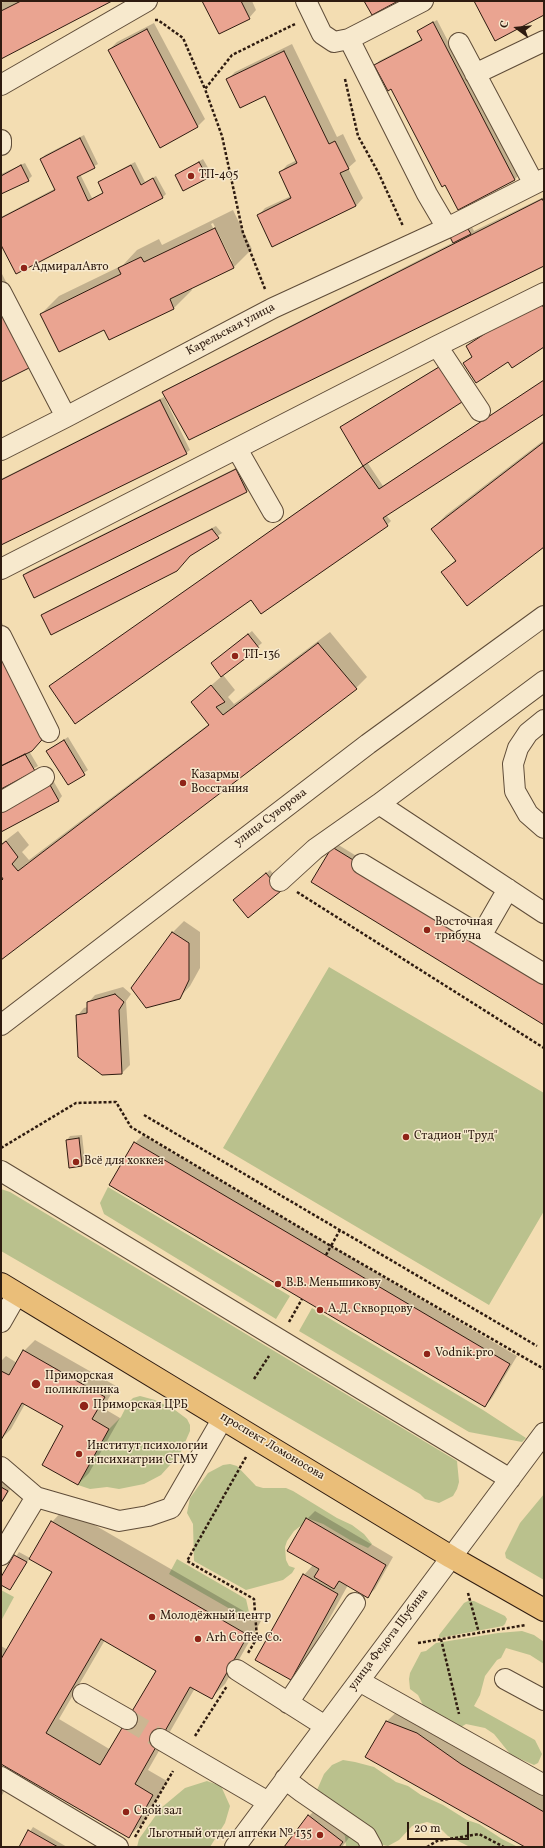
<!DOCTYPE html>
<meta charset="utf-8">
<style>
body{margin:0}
#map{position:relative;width:545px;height:1848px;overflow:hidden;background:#f3ddb2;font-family:Vollkorn,serif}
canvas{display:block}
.frame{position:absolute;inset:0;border:2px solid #2e1b10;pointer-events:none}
.north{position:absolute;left:497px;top:8px;width:40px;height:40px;-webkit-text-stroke:3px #f7e9cd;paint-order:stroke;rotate:286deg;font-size:11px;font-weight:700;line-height:16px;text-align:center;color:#2e1b10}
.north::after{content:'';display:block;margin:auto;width:14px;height:18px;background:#2e1b10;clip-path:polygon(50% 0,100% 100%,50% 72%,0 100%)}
.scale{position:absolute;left:407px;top:1822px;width:62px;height:18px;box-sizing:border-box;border:2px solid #2e1b10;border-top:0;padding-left:5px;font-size:12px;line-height:14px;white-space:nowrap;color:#2e1b10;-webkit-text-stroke:3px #f7e9cd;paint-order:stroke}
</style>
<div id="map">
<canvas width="545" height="1848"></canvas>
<div class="frame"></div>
<div class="north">С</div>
<div class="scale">20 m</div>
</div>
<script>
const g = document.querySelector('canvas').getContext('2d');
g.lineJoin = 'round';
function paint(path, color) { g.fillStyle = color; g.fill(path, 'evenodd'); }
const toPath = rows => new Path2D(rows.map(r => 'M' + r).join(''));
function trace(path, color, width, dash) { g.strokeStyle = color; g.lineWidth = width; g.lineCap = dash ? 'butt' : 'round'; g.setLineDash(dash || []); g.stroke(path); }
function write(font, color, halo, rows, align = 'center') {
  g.font = font + ' Vollkorn,serif'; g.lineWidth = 3; g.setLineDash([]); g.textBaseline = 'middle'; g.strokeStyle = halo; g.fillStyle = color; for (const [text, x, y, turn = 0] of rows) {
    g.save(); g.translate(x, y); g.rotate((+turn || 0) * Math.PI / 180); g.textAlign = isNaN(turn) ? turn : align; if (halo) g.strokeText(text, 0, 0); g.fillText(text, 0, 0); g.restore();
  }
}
const green = toPath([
 [329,967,544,1093,544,1211,489,1305,223,1148],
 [108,1187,290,1296,276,1319,104,1214,100,1203],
 [1,1189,10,1192,457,1461,459,1482,457,1489,453,1496,439,1503,425,1499,420,1494,1,1251],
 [312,1308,483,1410,526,1438,522,1442,469,1432,299,1331],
 [140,1396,155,1400,175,1410,187,1419,190,1425,190,1431,180,1454,161,1475,144,1484,119,1489,107,1487,90,1489,78,1485,109,1429,121,1417,128,1403,133,1398],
 [230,1464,237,1466,256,1486,263,1488,286,1488,293,1491,337,1518,352,1525,364,1534,372,1544,368,1548,350,1540,323,1524,307,1518,307,1521,294,1531,287,1541,285,1547,286,1560,289,1566,295,1568,292,1573,283,1580,246,1590,194,1561,193,1524,187,1513,190,1498,203,1480,208,1473,223,1465],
 [544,1494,544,1580,506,1558,505,1553,520,1523],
 [177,1559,246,1599,251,1621,169,1574],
 [1,1590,14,1597,1,1621],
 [468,1601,474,1601,505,1616,507,1619,505,1624,503,1626,439,1638,439,1635,464,1603],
 [522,1631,534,1635,544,1642,544,1664,530,1655,506,1648,501,1658,497,1660,485,1676,480,1695,474,1706,535,1740,542,1754,538,1763,534,1765,511,1755,494,1734,485,1728,466,1724,461,1727,425,1709,418,1695,410,1689,409,1679,410,1673,421,1652,426,1651,436,1643,498,1633],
 [343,1760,355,1762,374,1767,396,1782,408,1786,421,1795,443,1805,467,1820,479,1824,502,1839,518,1847,470,1847,448,1836,437,1825,427,1822,412,1826,399,1840,388,1846,369,1842,359,1847,346,1847,345,1836,338,1828,317,1790,324,1774,332,1765],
 [207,1781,221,1786,230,1806,225,1823,210,1847,137,1847,139,1839,161,1808,185,1788]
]);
const shadow = toPath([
 [6,1,110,1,1,57,1,3],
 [203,1,252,1,256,10,249,18],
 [437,20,518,176,514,180,392,88,376,65,379,61,422,39,418,31],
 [154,23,205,119,197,127,109,50,117,42],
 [292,44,337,137,343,134,356,161,348,168,363,198,356,206,258,216,265,208,291,196,280,173,287,165,297,160,265,94,227,80,235,72],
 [84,135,98,164,80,174,92,198,104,192,99,182,103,179,135,162,145,182,156,176,166,194,162,198,1,243,1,217,56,188,41,159,45,155],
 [203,159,211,173,207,177,176,175],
 [25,163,32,176,28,180,1,193,1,174],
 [544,197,544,265,163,392,167,389,454,242,469,221,474,231],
 [233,210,252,249,234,267,191,288,192,290,174,308,110,339,105,328,41,314,59,296,123,265,137,250,159,239,162,245],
 [213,223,232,261,230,261,211,224],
 [1,272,43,354,1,381],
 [542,296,544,299,544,346,464,363,473,356,467,346,471,343],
 [443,364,465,398,367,462,383,486,544,380,544,413,386,515,391,521,387,525,261,613,252,599,54,683,364,465,341,427],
 [164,397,190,450,186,453,1,544,1,479],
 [544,440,544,546,443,573,456,559,432,529,446,515],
 [240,466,250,488,247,491,34,597,24,575,27,572],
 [216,526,222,533,190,555,43,615,46,612],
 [1,621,55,724,29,751,38,766,1,788],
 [252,631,262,643,223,675,235,690,228,697,234,704,330,632,367,677,356,688,1,959,1,880,4,878,1,875,1,844,18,831,29,845,22,852,29,860,209,724,192,702,222,676,216,660],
 [68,737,88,770,68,784,47,751],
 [54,782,62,796,59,800,1,831,1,811],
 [337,844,544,972,544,1024,333,848],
 [270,870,284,887,238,897],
 [184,921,200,932,200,968,190,986,179,998,132,988,173,932],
 [123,987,131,994,126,1001,130,1065,122,1073,103,1074,77,1016,84,1008,88,1007,88,1003,95,995],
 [82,1135,85,1162,81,1165,67,1140,70,1136],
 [143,1135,517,1356,492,1398,485,1406,110,1184,135,1143],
 [35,1340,116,1386,103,1408,120,1418,89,1473,78,1484,65,1426,25,1404,11,1429,1,1439,1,1361,6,1356,17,1363,24,1351],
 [1,1482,11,1488,1,1504],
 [65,1508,261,1621,225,1684,211,1698,195,1688,148,1770,167,1781,143,1823,129,1836,1,1763,1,1646,8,1650,53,1571,52,1522],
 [105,1640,157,1670,111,1750,59,1719],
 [315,1511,393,1557,375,1589,367,1597,348,1585,302,1668,291,1679,304,1575,313,1565,307,1519],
 [19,1552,30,1558,10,1588,1,1583,1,1579],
 [405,1704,544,1784,544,1847,527,1847,386,1722],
 [1,1785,6,1788,1,1797],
 [327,1798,360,1823,342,1847,285,1847,309,1816],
 [33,1827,67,1847,20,1847]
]);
const building = toPath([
 [21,1,112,1,1,59,1,11,21,1],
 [202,1,241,1,250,19,219,34,202,1],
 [364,1,398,1,372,15,364,1],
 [474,1,544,1,544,15,495,41,474,1],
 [433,22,515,180,458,210,445,185,442,187,391,89,388,91,374,65,422,40,417,31,433,22],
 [147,29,198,127,160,148,108,50,147,29],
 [284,51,329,144,335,141,349,169,340,173,356,206,272,247,257,215,291,198,279,172,297,163,265,96,240,108,226,79,284,51],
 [80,138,95,168,77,177,88,201,103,193,98,182,131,165,141,185,153,178,163,198,16,274,1,245,1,218,55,190,40,159,80,138],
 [199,162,208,178,183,191,175,175,199,162],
 [21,165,29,181,1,194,1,176,21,165],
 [542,199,544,202,544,266,189,440,162,392,542,199],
 [465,224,471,234,453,243,448,233,465,224],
 [215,228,234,268,170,299,174,309,109,340,104,330,59,352,40,314,121,274,118,268,141,257,144,262,215,228],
 [538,299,544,308,544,347,512,368,508,362,476,383,463,363,472,357,466,346,538,299],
 [1,304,33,366,1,382,1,304],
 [439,367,462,402,363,466,340,427,439,367],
 [544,380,544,414,383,518,388,526,261,614,251,600,75,724,49,686,363,466,379,489,544,380],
 [160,400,187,454,1,545,1,480,160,400],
 [544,442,544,547,467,606,441,572,456,561,431,529,544,442],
 [236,469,247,492,34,598,23,575,236,469],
 [212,529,219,538,190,556,177,571,51,635,41,615,212,529],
 [248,634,259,648,221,677,211,663,248,634],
 [1,643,48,733,32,751,1,766,1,643],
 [318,643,357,689,1,960,1,881,3,879,1,876,1,845,6,841,18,857,12,864,18,871,209,725,191,702,211,685,225,702,216,707,223,715,318,643],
 [64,740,85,775,68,785,46,751,64,740],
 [25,754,35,771,1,789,1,766,25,754],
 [50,785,59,801,1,832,1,812,50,785],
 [332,847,544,977,544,1025,311,882,332,847],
 [266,873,281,891,248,918,233,900,266,873],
 [172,932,189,943,189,980,180,999,146,1008,131,988,172,932],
 [115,994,124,1002,119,1010,122,1074,102,1075,78,1057,76,1015,87,1013,87,1002,115,994],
 [79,1138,82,1166,69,1168,66,1140,79,1138],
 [134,1142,510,1364,485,1407,109,1185,134,1142],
 [23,1350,105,1397,92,1419,109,1429,78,1485,42,1465,63,1426,22,1403,1,1440,1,1371,9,1375,23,1350],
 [1,1487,8,1491,1,1503,1,1487],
 [306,1518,386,1565,368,1598,339,1581,334,1589,314,1577,319,1569,287,1551,306,1518],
 [51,1521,248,1635,212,1699,190,1687,135,1784,153,1795,129,1838,1,1764,1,1659,52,1572,29,1559,51,1521],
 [101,1639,156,1671,100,1765,46,1733,101,1639],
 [14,1555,27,1562,10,1590,1,1585,1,1577,14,1555],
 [303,1574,338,1594,291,1680,255,1660,303,1574],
 [386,1721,417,1733,461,1764,544,1812,544,1847,525,1847,365,1757,386,1721],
 [308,1815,343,1842,339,1847,284,1847,308,1815],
 [28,1830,58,1847,19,1847,28,1830]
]);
const minorTunnel = toPath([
 [127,1719,160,1739]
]);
const path = toPath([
 [155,20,158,20,183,38,205,89],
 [345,79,358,136,378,172,403,226],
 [265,289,243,233,222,136,205,89,232,55,295,24],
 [297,892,544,1048],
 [144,1115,537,1346],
 [1,1148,76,1103,116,1102,131,1127,331,1246,340,1230],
 [326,1255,331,1246,544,1369],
 [289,1322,302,1299],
 [254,1379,269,1356],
 [246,1457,187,1561,254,1599,257,1638,248,1653],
 [468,1593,479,1633],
 [441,1639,459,1714],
 [418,1643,526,1625],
 [195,1736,227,1686],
 [135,1837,173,1771],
 [427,1847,437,1841,479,1834,504,1847]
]);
const minor = toPath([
 [306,1,322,34,334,42,349,39,423,1],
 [349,39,427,194,447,228],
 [459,43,534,184],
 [475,74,544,41],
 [1,85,147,1],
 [1,140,1,145],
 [1,292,66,417],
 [437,346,480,411],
 [237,449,273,512],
 [1,450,66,417,273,308,447,228,544,179],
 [1,569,437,346,544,293],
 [1,636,49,732],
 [544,720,528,733,518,748,513,764,515,791,528,814,544,828],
 [1,802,44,777],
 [379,804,544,913],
 [362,864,544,974],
 [280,881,315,849,379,804,544,681],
 [481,936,508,889],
 [1,1025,368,744,544,616],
 [1,1171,510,1479],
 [1,1322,17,1294],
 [1,1467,36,1497],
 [1,1555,36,1497,119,1521,148,1516,171,1508,223,1418],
 [237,1670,325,1726],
 [505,1679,544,1700],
 [359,1681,544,1785],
 [83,1694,127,1719],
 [288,1703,355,1603],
 [160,1739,268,1802],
 [1,1777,118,1847],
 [285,1779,302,1792,366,1836,372,1847],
 [235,1847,544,1433]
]);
const major = toPath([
 [1,1284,451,1557,544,1610]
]);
const markers = [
 [191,176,4,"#8f2418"],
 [24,268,4,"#8f2418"],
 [235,656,4,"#8f2418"],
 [183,783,4,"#8f2418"],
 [427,930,4,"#8f2418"],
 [406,1137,4,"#8f2418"],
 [76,1162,4,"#8f2418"],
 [278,1284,4,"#8f2418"],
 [320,1310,4,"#8f2418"],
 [427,1354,4,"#8f2418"],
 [36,1384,5,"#8f2418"],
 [84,1406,5,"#8f2418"],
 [79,1454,4,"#8f2418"],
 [152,1617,4,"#8f2418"],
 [198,1639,4,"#8f2418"],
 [126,1812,4,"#8f2418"],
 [320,1835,4,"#8f2418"]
];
const poiNames = [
 ["ТП-405",199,176],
 ["АдмиралАвто",32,268],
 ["ТП-136",243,656],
 ["Казармы",191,776],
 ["Восстания",191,790],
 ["Восточная",435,923],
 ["трибуна",435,937],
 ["Стадион \"Труд\"",414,1137],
 ["Всё для хоккея",84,1162],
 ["В.В. Меньшикову",286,1284],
 ["А.Д. Скворцову",328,1310],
 ["Vodnik.pro",435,1354],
 ["Приморская",45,1377],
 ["поликлиника",45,1391],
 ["Приморская ЦРБ",93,1406],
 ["Институт психологии",87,1447],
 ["и психиатрии СГМУ",87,1461],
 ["Молодёжный центр",160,1617],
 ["Arh Coffee Co.",206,1639],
 ["Свой зал",134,1812],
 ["Льготный отдел аптеки № 135",312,1835,"right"]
];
const streetNames = [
 ["Карельская улица",231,330,-28],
 ["улица Суворова",271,818,-37],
 ["проспект Ломоносова",272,1447,31],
 ["улица Федота Шубина",389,1640,-53]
];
paint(green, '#bac18d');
paint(shadow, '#0003');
paint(building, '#eaa491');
trace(building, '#2e1b10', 1);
trace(minorTunnel, '#ccb692', 20, [20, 10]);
trace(minor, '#5f4c38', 22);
trace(major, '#2e1b10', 24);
trace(path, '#2e1b10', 2.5, [3, 2]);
trace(minor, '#f7e9cd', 20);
trace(major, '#eabe79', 22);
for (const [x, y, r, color] of markers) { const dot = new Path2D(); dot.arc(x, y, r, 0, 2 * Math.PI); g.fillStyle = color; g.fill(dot); trace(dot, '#f7e9cd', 1.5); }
write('12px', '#2e1b10', '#f7e9cd', poiNames, 'left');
write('12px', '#2e1b10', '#f7e9cd', streetNames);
</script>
